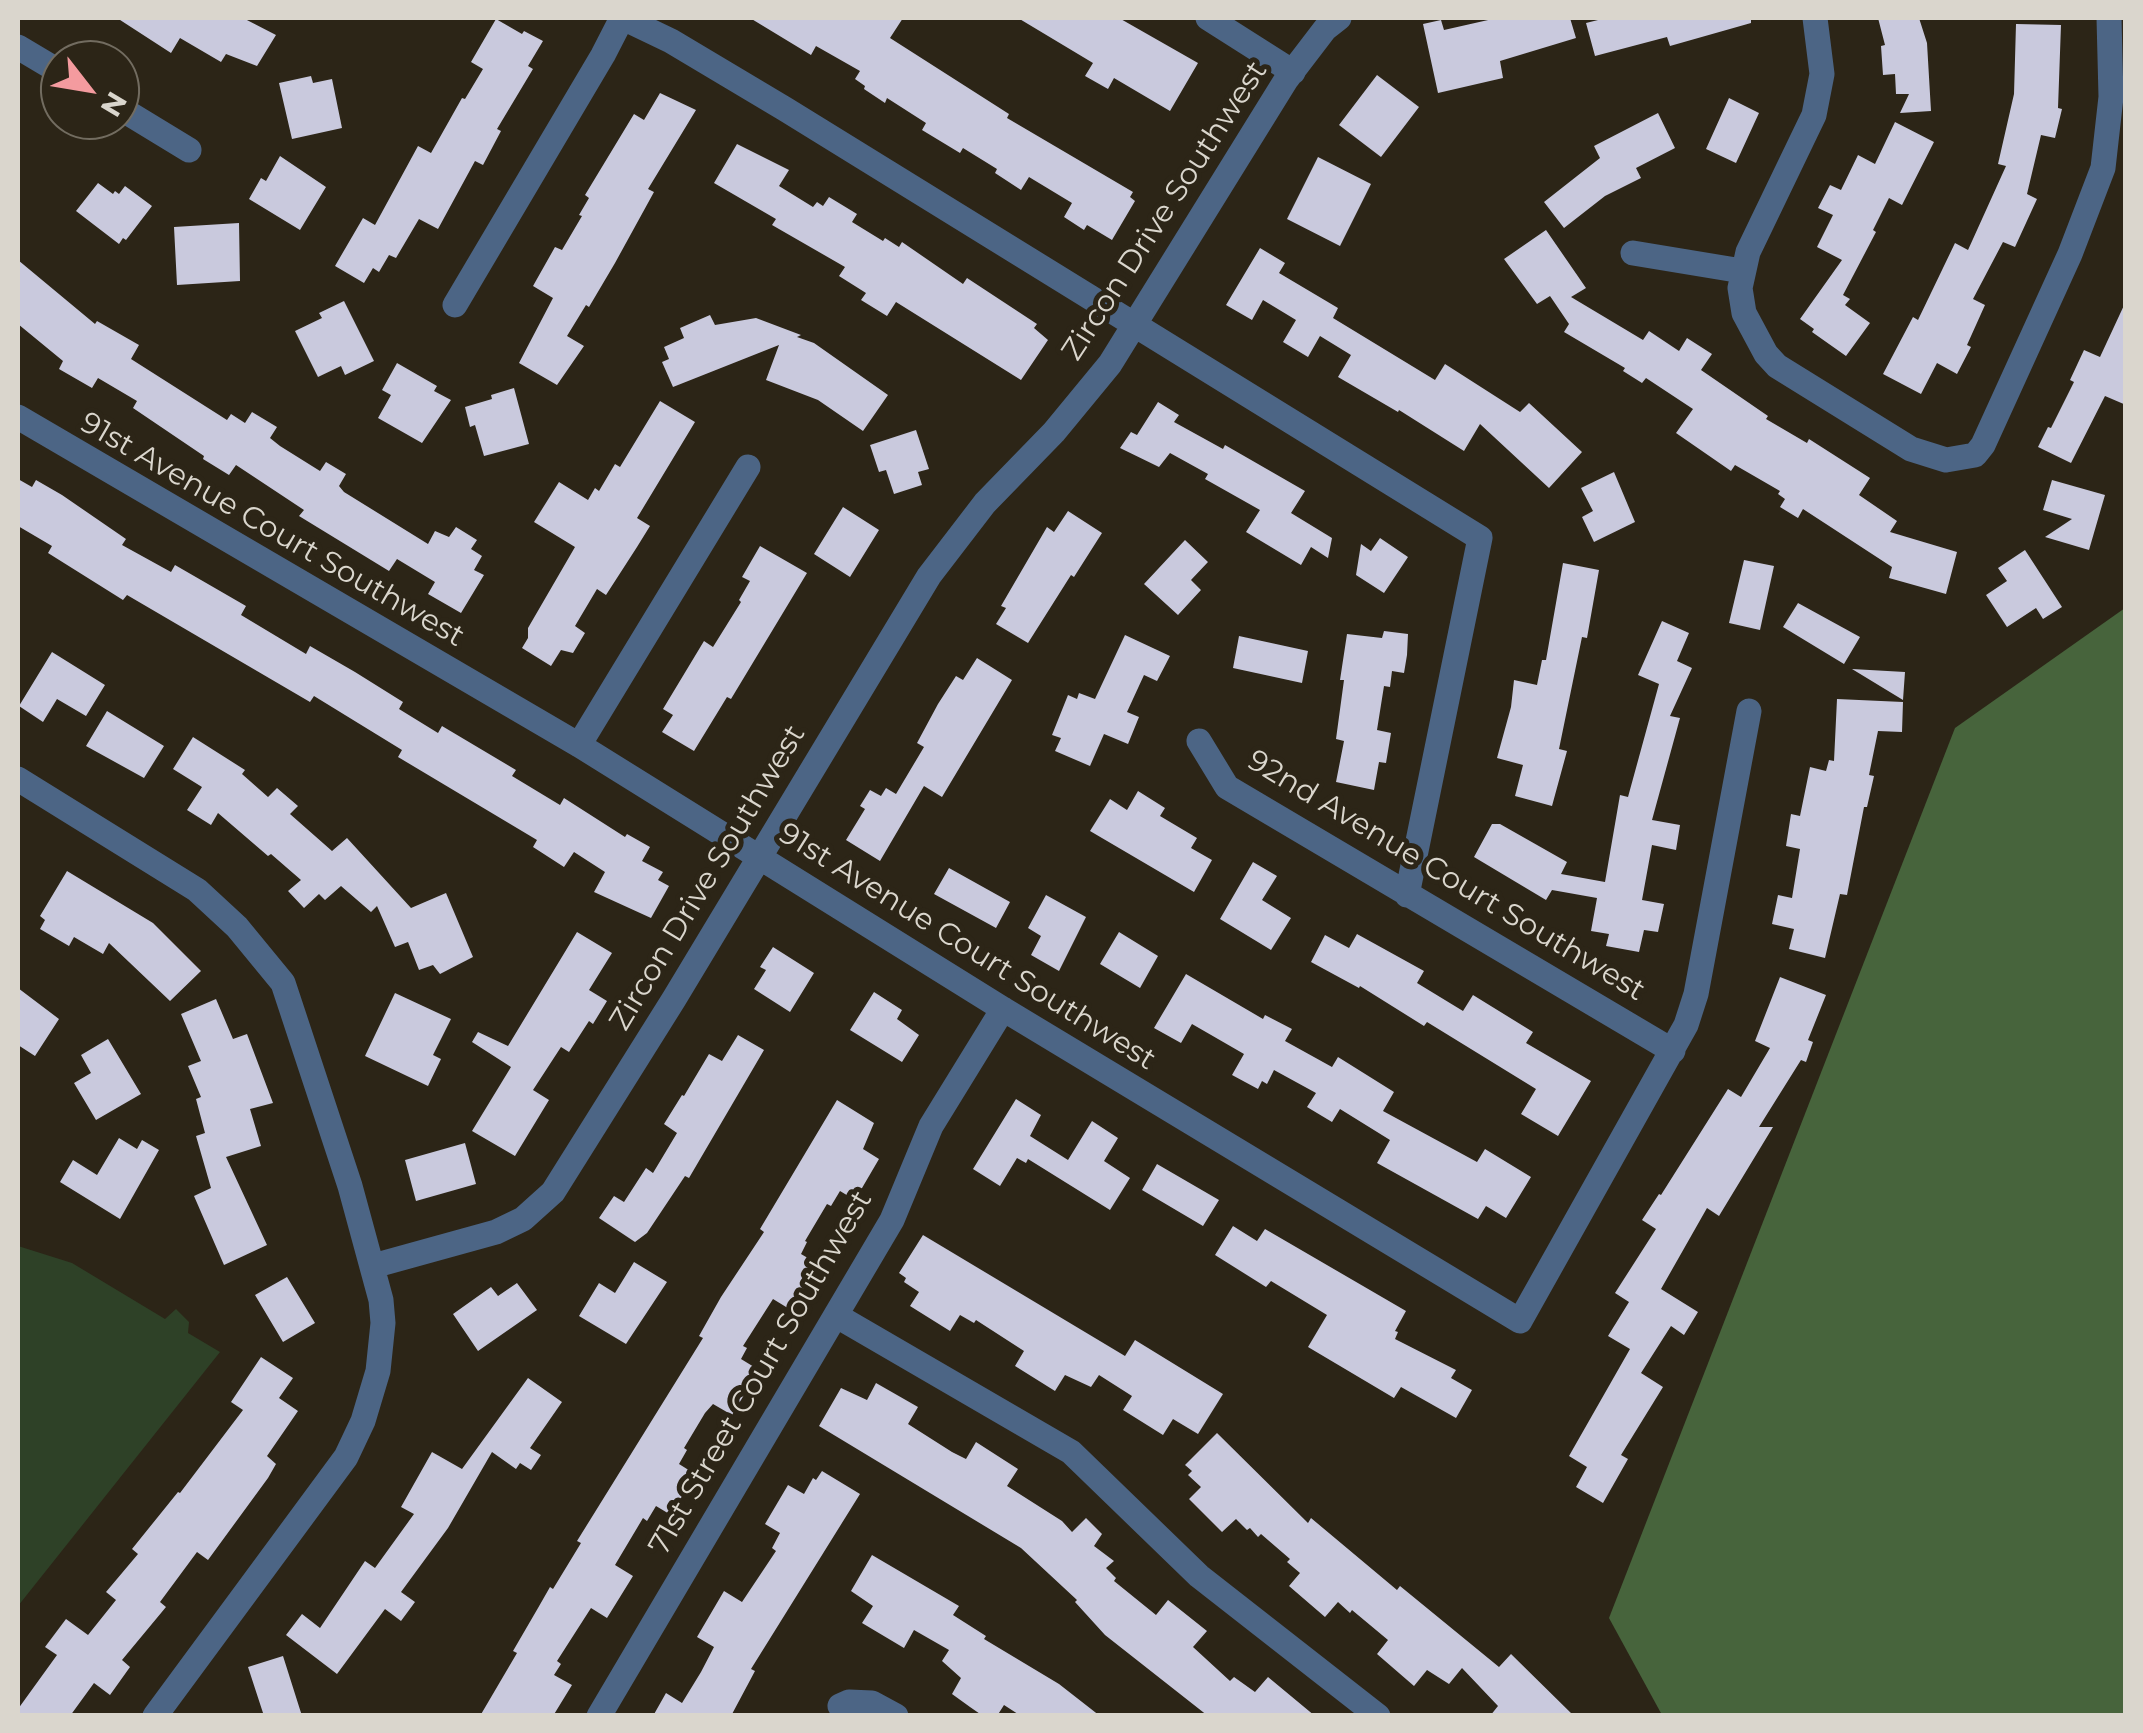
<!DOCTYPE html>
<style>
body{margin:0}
#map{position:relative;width:2143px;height:1733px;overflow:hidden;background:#2c2517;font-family:Montserrat,sans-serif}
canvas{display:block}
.frame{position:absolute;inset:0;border:20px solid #dad6cd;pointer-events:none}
.north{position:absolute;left:40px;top:40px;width:100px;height:100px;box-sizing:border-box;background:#2c2517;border:2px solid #726c60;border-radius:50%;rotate:121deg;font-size:28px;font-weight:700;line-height:40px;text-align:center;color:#dad6cd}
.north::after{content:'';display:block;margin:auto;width:35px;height:45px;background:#f49b9f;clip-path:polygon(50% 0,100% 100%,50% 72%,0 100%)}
</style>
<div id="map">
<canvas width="2143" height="1733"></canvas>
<div class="frame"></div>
<div class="north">N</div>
</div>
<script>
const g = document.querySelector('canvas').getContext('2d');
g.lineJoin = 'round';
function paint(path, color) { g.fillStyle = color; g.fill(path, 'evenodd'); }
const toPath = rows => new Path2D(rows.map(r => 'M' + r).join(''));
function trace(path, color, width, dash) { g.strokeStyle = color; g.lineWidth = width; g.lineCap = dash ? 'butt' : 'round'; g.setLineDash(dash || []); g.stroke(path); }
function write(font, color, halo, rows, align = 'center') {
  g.font = font + ' Montserrat,sans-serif'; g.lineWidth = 10; g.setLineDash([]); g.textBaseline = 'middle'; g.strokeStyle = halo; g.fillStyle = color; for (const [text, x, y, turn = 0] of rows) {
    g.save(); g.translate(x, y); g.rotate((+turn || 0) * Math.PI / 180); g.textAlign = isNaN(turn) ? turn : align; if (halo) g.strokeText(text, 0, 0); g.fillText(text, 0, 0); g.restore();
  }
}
const green = toPath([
 [18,1246,72,1263,165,1319,176,1309,189,1322,188,1333,220,1352,18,1606]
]);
const forest = toPath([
 [2125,608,2125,1715,1662,1715,1609,1618,1955,728]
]);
const building = toPath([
 [117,18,243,18,276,35,257,66,226,54,221,62,180,38,171,53],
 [750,18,903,18,890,38,1009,114,1007,118,1133,192,1130,197,1135,201,1112,240,1087,225,1084,230,1064,217,1072,203,1029,177,1021,190,995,173,997,169,963,148,960,153,922,130,926,123,887,98,885,103,864,89,865,86,855,79,860,71,816,46,811,55],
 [1018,18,1119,18,1198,63,1170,111,1114,78,1108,89,1085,76,1093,63],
 [1497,18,1570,18,1576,38,1500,61,1503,78,1438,93,1423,24,1441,20,1444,30],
 [1606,18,1751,18,1751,23,1670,46,1667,37,1595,56,1586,23],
 [1878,18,1919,18,1927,43,1931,111,1900,113,1909,94,1896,94,1895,74,1883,75,1881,46,1885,45],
 [496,19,522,34,524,31,543,41,528,66,533,69,497,129,501,131,483,165,475,161,438,229,419,219,396,258,389,255,379,272,373,268,364,283,335,266,363,218,375,225,418,146,431,153,462,98,465,99,483,69,471,62],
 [2016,24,2061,25,2058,108,2062,109,2055,138,2041,135,2027,194,2037,199,2015,247,2003,242,1973,299,1985,305,1967,345,1971,347,1957,374,1937,363,1921,394,1883,374,1913,317,1918,320,1955,243,1968,250,2006,166,1998,164,2014,94],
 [1377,75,1419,107,1381,157,1339,125],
 [311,76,313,83,332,79,342,128,292,139,279,83],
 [660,93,696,110,648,189,654,192,615,263,589,307,586,305,567,336,584,346,557,385,519,363,553,298,533,286,555,247,562,250,582,216,579,215,589,198,585,195,634,114,644,120],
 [1729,98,1759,113,1736,163,1706,149],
 [1658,113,1675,148,1636,168,1641,178,1605,196,1564,228,1544,202,1600,158,1594,146],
 [1895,122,1934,142,1902,205,1889,198,1873,230,1876,232,1843,295,1850,299,1845,305,1870,323,1846,356,1812,332,1814,329,1800,319,1842,260,1817,247,1833,215,1818,208,1830,185,1841,190,1858,155,1875,164],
 [737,144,789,170,779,186,813,207,817,202,823,206,829,197,857,214,852,222,883,241,885,238,899,247,902,242,963,284,967,278,1037,324,1034,328,1048,340,1021,380,896,302,887,316,861,300,866,293,839,276,845,267,772,225,776,219,714,183],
 [280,156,326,187,300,230,249,199,261,178,266,181],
 [1318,157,1371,184,1340,246,1287,219],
 [98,183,113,194,115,191,119,194,125,186,152,206,126,240,123,238,119,244,76,211],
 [239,223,240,281,177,285,174,227],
 [1546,230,1586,288,1571,297,1643,340,1649,331,1679,351,1687,338,1712,354,1701,370,1768,416,1766,419,1807,443,1809,439,1870,478,1859,495,1897,521,1890,532,1957,552,1946,594,1889,578,1892,567,1803,509,1798,518,1780,507,1785,499,1778,494,1780,491,1735,465,1731,471,1676,433,1693,409,1646,378,1642,383,1623,371,1625,368,1564,332,1569,324,1550,296,1537,304,1504,259],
 [1260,248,1285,263,1279,273,1338,308,1333,318,1435,380,1445,364,1520,412,1529,403,1582,452,1549,488,1480,424,1464,451,1399,410,1398,412,1338,377,1351,355,1320,336,1308,357,1283,342,1296,320,1263,300,1252,320,1226,305],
 [18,260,95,324,97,321,139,345,131,359,227,420,231,414,245,423,252,412,277,427,270,438,280,446,320,471,326,462,346,474,339,486,344,492,428,544,435,531,449,537,456,527,477,540,471,549,482,556,474,570,484,575,461,613,428,594,435,582,397,559,389,571,299,516,304,510,236,465,229,475,203,459,204,456,133,408,137,401,98,378,92,388,59,369,63,361,18,324],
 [344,301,374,361,345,375,341,366,318,377,295,331,322,318,319,313],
 [2126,301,2126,405,2105,396,2071,463,2038,447,2048,427,2051,428,2074,382,2070,380,2084,350,2100,357],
 [710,315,715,325,756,318,801,335,797,337,814,343,888,395,863,431,818,400,766,380,779,345,673,387,662,362,669,359,664,347,684,338,680,328],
 [397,363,437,386,434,391,451,400,422,443,378,418,391,395,382,390],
 [514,388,529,444,484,456,475,425,470,427,465,407,492,399,491,395],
 [660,401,695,422,637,518,650,526,637,547,606,595,597,589,575,626,585,633,573,653,561,650,551,666,522,648,528,638,528,628,575,547,534,522,559,482,588,500,595,488,599,491,615,464,620,467],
 [1158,402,1179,415,1174,422,1223,449,1225,445,1305,491,1291,513,1332,538,1328,558,1311,547,1301,565,1246,532,1260,510,1205,479,1208,474,1170,453,1159,467,1120,448,1131,432,1137,435],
 [916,430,929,469,918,472,922,485,894,494,886,470,879,472,870,445],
 [1614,472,1635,522,1594,542,1582,517,1593,511,1581,488],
 [18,479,32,487,36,480,62,495,126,539,122,545,171,572,175,565,201,580,246,606,241,615,306,654,310,646,355,672,403,702,399,709,438,733,442,726,516,770,512,776,560,805,564,798,625,837,627,834,650,847,642,861,663,872,658,880,669,886,651,918,594,892,605,872,574,852,564,867,533,847,537,840,398,757,402,750,314,696,310,702,127,595,123,600,48,553,52,546,18,526],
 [2052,480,2105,495,2089,550,2045,537,2072,519,2043,510],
 [843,507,879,530,850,577,814,554],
 [1068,511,1102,533,1074,577,1071,575,1028,643,996,624,1006,608,1001,606,1047,527,1054,532],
 [1380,538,1408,557,1384,593,1356,575,1361,544,1371,551],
 [1185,540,1208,562,1191,580,1201,590,1178,615,1144,584],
 [760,546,807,573,731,699,727,697,694,751,662,732,673,715,663,709,704,641,713,647,741,602,739,600,750,581,742,577],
 [2025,550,2062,607,2043,619,2036,608,2007,627,1986,595,2007,581,1998,568],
 [1744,560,1774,566,1760,630,1729,623],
 [1563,563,1599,570,1587,638,1582,637,1559,749,1567,751,1552,806,1515,796,1523,765,1497,758,1511,707,1514,680,1537,685,1542,660,1546,660],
 [1798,603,1860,637,1844,664,1783,627],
 [1662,621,1689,633,1677,661,1692,668,1670,716,1680,718,1652,820,1680,825,1676,850,1652,845,1642,900,1664,904,1658,932,1644,930,1639,952,1606,946,1609,934,1591,931,1597,898,1552,890,1546,900,1474,857,1492,824,1500,824,1567,862,1561,874,1605,882,1620,795,1628,797,1659,684,1638,675],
 [1384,631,1408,634,1407,655,1404,673,1392,671,1390,687,1384,686,1377,730,1391,733,1386,763,1379,762,1374,790,1336,782,1344,741,1336,739,1344,680,1340,680,1347,634,1382,638],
 [1125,635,1170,656,1157,681,1144,675,1127,712,1139,717,1128,744,1104,734,1090,766,1055,751,1061,738,1052,735,1068,695,1077,699,1079,693,1095,699],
 [1239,636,1308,651,1302,683,1233,668],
 [52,652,105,685,86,716,57,699,43,722,19,706],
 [977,658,1012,680,942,797,924,786,880,861,846,840,865,809,860,806,870,790,881,796,886,788,896,794,924,747,917,743,938,704,956,676,963,680],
 [1852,669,1905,672,1903,700],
 [1837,699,1903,702,1902,732,1878,731,1869,775,1874,776,1867,807,1864,807,1847,895,1840,894,1825,958,1789,949,1794,929,1772,924,1778,895,1792,898,1800,849,1786,846,1791,814,1800,816,1810,767,1826,771,1829,760,1834,761],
 [107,711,164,746,144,778,86,746],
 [193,737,245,770,242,774,268,797,277,788,298,806,290,814,332,851,347,838,411,908,446,893,473,957,440,974,433,965,419,970,408,942,395,947,377,906,371,912,341,886,325,900,319,894,304,908,288,891,301,880,271,854,268,856,218,813,211,825,187,810,202,787,173,769],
 [1138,791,1165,808,1160,816,1197,838,1191,848,1212,860,1194,892,1090,831,1110,799,1127,810],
 [1253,862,1277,876,1262,900,1291,918,1271,950,1220,919],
 [949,868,1010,902,996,928,934,894],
 [67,871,153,923,201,971,170,1001,109,943,103,954,74,937,69,946,40,929,45,920,40,916],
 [1046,895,1086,917,1059,971,1031,955,1041,936,1028,928],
 [577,932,612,953,589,990,607,1001,593,1024,589,1021,569,1052,561,1047,533,1090,549,1100,515,1156,472,1131,511,1067,472,1042,478,1032,508,1046],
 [1119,932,1158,956,1140,988,1100,964],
 [1357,934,1424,971,1417,983,1463,1011,1473,995,1533,1032,1526,1043,1591,1081,1558,1136,1521,1114,1536,1089,1427,1022,1424,1026,1360,986,1359,988,1311,962,1325,935,1349,948],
 [773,947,814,973,790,1012,754,989,766,970,760,967],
 [1186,974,1263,1019,1265,1015,1292,1029,1285,1041,1332,1067,1338,1057,1394,1092,1383,1111,1477,1162,1485,1149,1531,1177,1506,1218,1486,1206,1478,1219,1377,1163,1390,1140,1340,1109,1332,1122,1307,1107,1316,1093,1274,1070,1267,1084,1262,1081,1258,1089,1232,1075,1244,1054,1192,1024,1181,1043,1154,1028],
 [1780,977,1826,995,1808,1040,1813,1042,1806,1062,1801,1060,1759,1127,1773,1127,1719,1216,1707,1208,1661,1289,1698,1312,1684,1335,1671,1326,1641,1373,1663,1387,1621,1455,1628,1459,1603,1503,1576,1487,1587,1467,1569,1456,1630,1349,1608,1336,1629,1302,1615,1293,1656,1229,1642,1220,1659,1194,1661,1195,1728,1089,1741,1097,1770,1048,1755,1041],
 [18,988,59,1019,35,1056,18,1045],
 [874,992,902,1010,897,1019,919,1035,902,1062,850,1030],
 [395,993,451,1019,433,1055,441,1059,428,1086,365,1056],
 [216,999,233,1039,247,1034,273,1103,250,1109,261,1146,226,1157,267,1245,224,1265,194,1196,211,1188,196,1136,205,1133,196,1099,201,1097,188,1066,201,1061,181,1014],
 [738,1035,764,1050,689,1178,685,1176,647,1233,635,1242,599,1218,614,1196,624,1202,646,1168,653,1173,677,1133,664,1124,682,1095,684,1096,709,1054,722,1061],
 [108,1039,141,1094,96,1120,74,1083,91,1073,81,1055],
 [1016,1099,1041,1115,1030,1136,1068,1160,1092,1121,1118,1138,1104,1161,1130,1178,1110,1210,1028,1159,1026,1163,1017,1158,1000,1186,973,1169],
 [837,1100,874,1123,863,1149,879,1159,855,1200,840,1191,831,1206,827,1204,805,1241,807,1242,801,1254,818,1264,791,1310,773,1299,743,1346,747,1348,741,1359,759,1370,732,1415,713,1404,705,1413,684,1448,687,1450,679,1464,695,1474,671,1515,656,1506,647,1521,643,1518,615,1565,633,1576,607,1618,591,1608,557,1661,561,1664,554,1675,572,1685,553,1716,480,1716,517,1653,513,1651,538,1608,550,1587,553,1589,581,1543,577,1541,703,1338,699,1336,721,1297,764,1232,760,1229],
 [119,1138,137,1149,142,1140,159,1150,120,1219,60,1182,73,1160,97,1175],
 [465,1143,476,1184,416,1201,405,1160],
 [1157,1164,1219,1200,1203,1226,1142,1190],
 [1233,1226,1257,1241,1265,1229,1406,1311,1395,1331,1398,1332,1395,1339,1456,1370,1451,1378,1472,1390,1456,1418,1401,1387,1394,1398,1308,1347,1327,1315,1271,1281,1266,1287,1215,1255],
 [923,1235,1125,1356,1135,1340,1223,1394,1198,1434,1173,1419,1163,1435,1123,1410,1132,1396,1099,1375,1091,1387,1065,1375,1055,1391,1015,1366,1024,1351,976,1320,974,1323,960,1315,950,1331,910,1306,919,1292,904,1282,906,1278,899,1273],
 [634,1262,667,1282,626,1344,579,1316,599,1283,615,1293],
 [287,1277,315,1323,283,1342,255,1295],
 [517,1283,537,1310,478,1351,453,1314,491,1287,498,1296],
 [261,1357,293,1378,279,1398,298,1411,267,1456,276,1464,268,1478,208,1560,197,1552,160,1602,166,1607,122,1660,130,1667,110,1695,94,1683,70,1716,18,1716,18,1709,57,1655,45,1647,66,1619,88,1635,116,1600,106,1592,138,1554,132,1549,178,1492,180,1493,243,1410,231,1402],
 [528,1378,562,1402,530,1448,541,1455,531,1470,520,1463,516,1469,492,1452,448,1528,401,1592,415,1602,401,1621,385,1609,337,1674,286,1635,302,1614,320,1628,365,1561,375,1568,414,1514,401,1507,432,1452,462,1469],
 [876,1383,918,1407,908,1424,952,1452,966,1459,976,1442,1018,1469,1007,1486,1062,1521,1072,1532,1086,1518,1102,1534,1094,1546,1114,1561,1106,1568,1116,1578,1114,1581,1156,1615,1168,1600,1207,1631,1193,1647,1230,1681,1234,1677,1255,1692,1268,1677,1315,1716,1208,1716,1105,1635,1075,1602,1077,1600,1021,1548,819,1426,841,1388,867,1400],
 [1217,1433,1308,1523,1311,1518,1397,1590,1400,1586,1499,1667,1511,1654,1574,1716,1490,1716,1498,1706,1462,1668,1449,1684,1427,1670,1414,1686,1377,1654,1388,1640,1352,1610,1350,1613,1338,1602,1325,1617,1289,1586,1300,1573,1287,1562,1290,1559,1261,1534,1258,1537,1250,1528,1247,1530,1236,1519,1222,1532,1189,1499,1201,1487,1188,1475,1192,1471,1185,1465],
 [822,1471,860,1494,751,1669,755,1671,731,1716,653,1716,666,1693,682,1703,701,1672,714,1647,697,1637,724,1591,742,1602,776,1551,772,1548,780,1533,765,1524,788,1485,804,1494,813,1478,816,1480],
 [872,1555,959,1606,953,1615,986,1636,984,1639,1059,1684,1100,1716,1021,1716,1004,1705,997,1716,983,1716,970,1707,952,1694,961,1678,942,1661,949,1650,914,1630,904,1648,862,1623,873,1606,851,1591],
 [283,1656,302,1716,264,1716,248,1667]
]);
const minor = toPath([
 [623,18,671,41,785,109,1480,538,1407,895],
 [1208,18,1293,72],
 [1815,18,1822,74,1814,115,1748,252,1740,288,1744,313,1766,354,1777,366,1911,449,1946,460,1975,455,1983,445,2070,254,2103,168,2111,97,2109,18],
 [18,47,60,72],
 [120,108,189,150],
 [1633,253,1742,271],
 [455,305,603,55,622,18],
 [18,417,579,745,1003,1009,1520,1321,1686,1025,1696,994,1749,711],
 [1199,741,1227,787,1673,1051],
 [579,745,748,467],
 [18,779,197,890,237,927,283,983,350,1186,381,1300,383,1323,378,1371,363,1421,346,1457,155,1716],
 [373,1266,496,1232,523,1219,553,1192,674,999,929,576,985,503,1054,432,1110,364,1286,80,1325,29,1339,18],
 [837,1316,1071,1452,1199,1576,1378,1716],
 [840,1706,849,1702,872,1703,896,1716],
 [599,1716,892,1220,931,1126,1003,1009]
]);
const streetNames = [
 ["Zircon Drive Southwest",1165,211,-57],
 ["91st Avenue Court Southwest",272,530,30],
 ["92nd Avenue Court Southwest",1446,876,31],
 ["Zircon Drive Southwest",708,878,-59],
 ["91st Avenue Court Southwest",967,947,32],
 ["71st Street Court Southwest",761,1373,-60]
];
paint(green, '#2e4127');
paint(forest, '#47643c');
paint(building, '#c9c9dd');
trace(minor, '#4c6585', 25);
write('30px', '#dad6cd', '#2c2517', streetNames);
</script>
